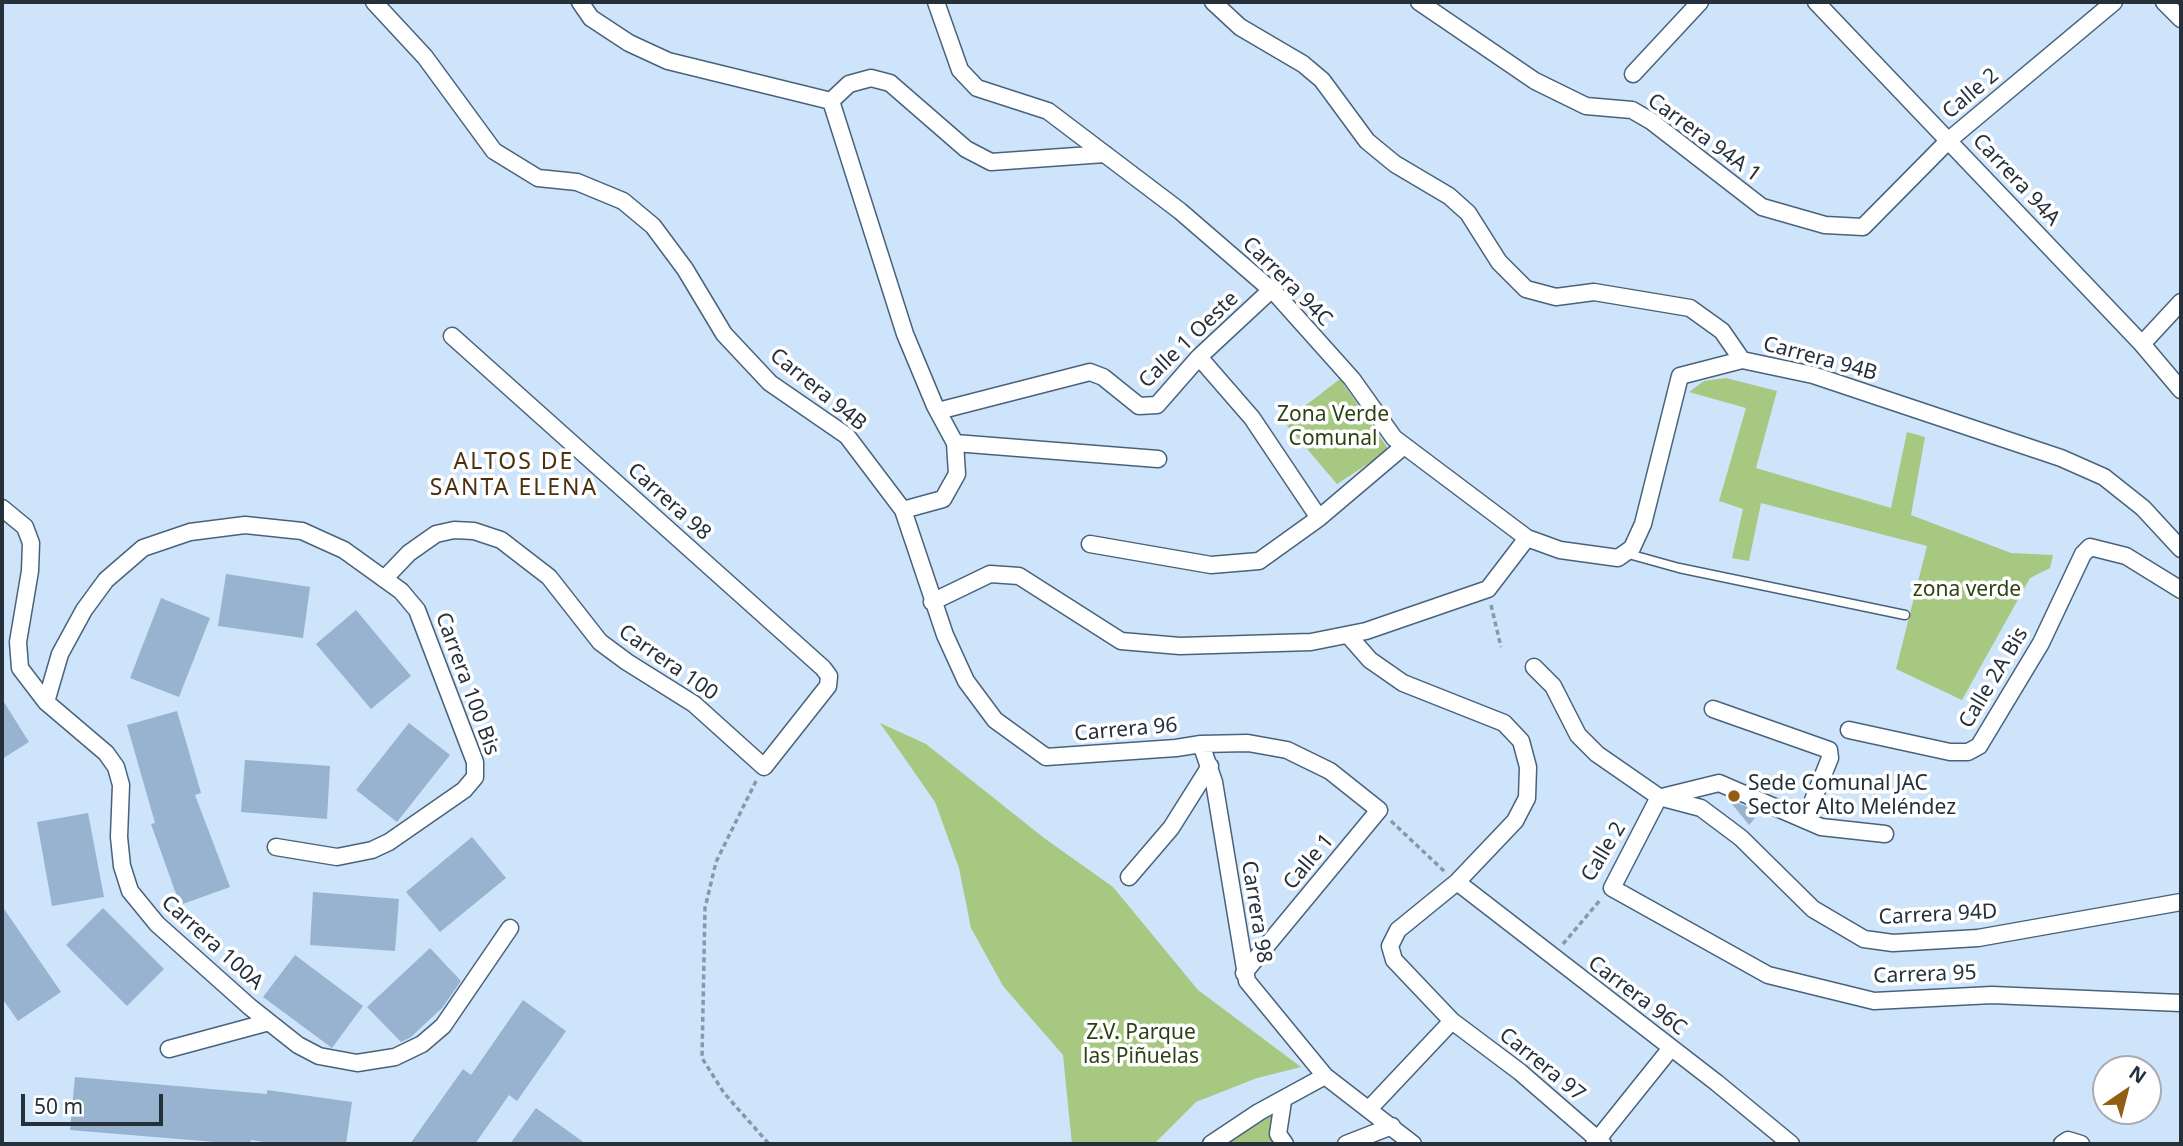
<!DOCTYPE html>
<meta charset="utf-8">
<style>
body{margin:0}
#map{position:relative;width:2183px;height:1146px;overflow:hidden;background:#cde4fb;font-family:"Noto Sans",sans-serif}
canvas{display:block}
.frame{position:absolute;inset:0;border:4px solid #25303b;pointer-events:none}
.north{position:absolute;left:2092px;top:1055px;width:70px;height:70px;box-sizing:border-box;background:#fff;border:2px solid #a8acb1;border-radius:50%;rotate:35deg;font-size:19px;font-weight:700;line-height:28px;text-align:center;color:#25303b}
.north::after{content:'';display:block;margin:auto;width:24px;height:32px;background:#935e14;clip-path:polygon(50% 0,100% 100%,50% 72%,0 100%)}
.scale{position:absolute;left:21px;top:1094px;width:142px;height:32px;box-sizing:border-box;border:4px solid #25303b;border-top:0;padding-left:9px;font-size:21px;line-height:24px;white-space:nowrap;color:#25303b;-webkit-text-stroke:5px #fff;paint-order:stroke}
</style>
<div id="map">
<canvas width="2183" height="1146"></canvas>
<div class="frame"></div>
<div class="north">N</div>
<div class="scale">50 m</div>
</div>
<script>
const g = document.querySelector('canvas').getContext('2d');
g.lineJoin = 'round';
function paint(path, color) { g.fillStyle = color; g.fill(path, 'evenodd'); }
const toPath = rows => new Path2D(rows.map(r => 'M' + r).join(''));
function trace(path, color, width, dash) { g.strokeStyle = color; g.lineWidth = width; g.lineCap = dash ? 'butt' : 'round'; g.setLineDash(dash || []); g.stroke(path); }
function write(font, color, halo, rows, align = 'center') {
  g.font = font + ' "Noto Sans",sans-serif'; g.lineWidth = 7; g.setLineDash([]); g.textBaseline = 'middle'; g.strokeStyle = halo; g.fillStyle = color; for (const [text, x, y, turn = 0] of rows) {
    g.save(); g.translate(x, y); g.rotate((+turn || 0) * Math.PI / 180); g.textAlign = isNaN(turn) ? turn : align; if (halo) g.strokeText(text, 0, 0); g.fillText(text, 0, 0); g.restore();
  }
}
const green = toPath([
 [1726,378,1777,391,1756,468,1891,508,1907,432,1925,437,1911,515,2011,553,2053,555,2050,568,2030,578,1962,700,1896,669,1927,546,1761,503,1749,561,1732,558,1743,509,1719,501,1746,408,1689,392,1704,381],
 [1340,379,1389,450,1337,484,1284,422],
 [880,723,926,744,1044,838,1113,887,1198,990,1301,1067,1257,1078,1196,1102,1154,1144,1072,1144,1063,1055,1003,986,971,928,959,868,935,802],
 [1281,1104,1283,1144,1216,1144]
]);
const building = toPath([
 [226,574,310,587,303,638,218,626],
 [161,598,210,618,179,697,130,678],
 [356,610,411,676,371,709,316,644],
 [2,699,29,742,2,759],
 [177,711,201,793,195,795,230,887,180,905,151,824,155,823,127,725],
 [409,723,450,755,397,822,356,790],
 [245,760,330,766,327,819,241,812],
 [1728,799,1760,812,1749,825],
 [88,813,104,897,52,906,37,822],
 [472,837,506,878,440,932,406,892],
 [313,892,399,899,395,951,310,945],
 [2,906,61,992,18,1021,2,998],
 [103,908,164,969,127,1006,66,945],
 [430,948,461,981,442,1008,411,1037,401,1042,367,1007],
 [295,955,363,1006,332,1048,263,997],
 [523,1000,566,1031,517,1101,509,1095,475,1144,410,1144,463,1069,471,1075],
 [75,1077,267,1094,267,1090,352,1102,346,1144,277,1144,251,1140,250,1144,239,1144,70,1130],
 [536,1108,586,1144,510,1144]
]);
const path = toPath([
 [1491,605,1501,647],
 [756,781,716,862,705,908,702,1058,724,1093,769,1144],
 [1391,821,1444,871],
 [1563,944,1601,899]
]);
const service = toPath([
 [1625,553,1679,568,1905,615]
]);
const minor = toPath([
 [374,2,425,57,494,151,538,178,577,182,623,201,653,226,685,269,724,334,770,383,847,436,903,510,945,635,966,681,995,720,1046,757,1176,748,1201,744,1248,743,1287,750,1330,771,1379,810,1244,973],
 [580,2,591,18,629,43,668,61,831,101],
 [936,2,960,70,977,88,1048,111,1180,211,1276,294,1352,379,1394,438,1527,538,1560,550,1618,558,1632,548,1643,524,1680,376,1742,360],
 [1213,2,1240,27,1303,64,1322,80,1367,141,1395,164,1449,196,1468,213,1499,262,1526,289,1556,297,1594,292,1690,308,1722,331,1742,360,1813,375,2061,458,2104,477,2143,508,2181,549],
 [1419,2,1535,81,1586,106,1632,110,1651,121,1762,207,1825,225,1863,227,1949,140,2114,2],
 [1816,2,2142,344,2181,390],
 [2164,2,2181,19],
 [1633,74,1700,2],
 [831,101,905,334,935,406,955,443,957,474,943,499,903,510],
 [831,101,849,84,871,78,890,83,966,149,991,162,1105,154],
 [2142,344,2181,302],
 [1199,357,1252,418,1319,518],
 [938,411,1090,372,1103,377,1139,406,1157,405,1199,357,1271,290],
 [955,443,1158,459],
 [2,508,25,527,31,543,30,571,18,642,20,668,46,702,106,753,116,767,121,785,119,837,122,866,130,891,157,924,250,1007,298,1045,319,1056,357,1063,395,1057,422,1044,443,1026,510,928],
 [1090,544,1211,565,1259,561,1319,518,1404,446],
 [384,579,409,553,436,534,454,530,474,531,501,540,549,577,600,642,627,662,694,704,764,767,828,686,829,676,823,668,452,336],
 [932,602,990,574,1019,576,1121,641,1180,646,1311,642,1366,631,1488,589,1527,538],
 [1348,635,1370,660,1403,683,1504,723,1521,741,1528,767,1527,798,1515,821,1457,882,1398,930,1390,946,1394,960,1452,1021,1520,1072,1603,1144],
 [1534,667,1553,686,1578,735,1597,754,1659,797,1701,808,1741,838,1813,909,1864,939,1893,943,1978,938,2181,902],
 [46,702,60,654,84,610,106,580,143,548,190,532,245,525,302,531,344,550,401,591,417,610,475,762,475,777,464,790,389,842,372,850,337,857,276,847],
 [1713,709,1829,750,1830,758,1805,820],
 [1849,730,1950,752,1968,752,1979,746,2041,643,2083,554,2090,547,2126,556,2181,590],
 [1201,744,1214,782,1247,981,1325,1076,1413,1144],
 [1659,797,1612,888,1768,975,1874,1001,1992,995,2181,1003],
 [1662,797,1719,783,1821,827,1885,834],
 [1129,877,1171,828,1210,766],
 [1457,882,1717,1083,1791,1144],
 [169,1049,269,1022],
 [1283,1101,1278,1134,1285,1144],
 [1369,1109,1452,1021],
 [1211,1144,1259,1112,1325,1076],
 [1346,1144,1392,1126],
 [1594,1144,1671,1048],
 [2062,1144,2068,1140,2081,1144]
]);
const markers = [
 [1734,796,7,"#935e14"]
];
const streetNames = [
 ["Calle 2",1971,94,-40],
 ["Carrera 94A 1",1704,138,36],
 ["Carrera 94A",2016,180,47],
 ["Carrera 94C",1287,282,45],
 ["Calle 1 Oeste",1189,340,-44],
 ["Carrera 94B",1820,359,15],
 ["Carrera 94B",818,390,39],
 ["Carrera 98",669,502,42],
 ["Carrera 100",668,663,35],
 ["Calle 2A Bis",1994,678,-59],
 ["Carrera 100 Bis",467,684,70],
 ["Carrera 96",1126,730,-5],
 ["Calle 2",1604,852,-59],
 ["Calle 1",1309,862,-50],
 ["Carrera 98",1256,912,81],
 ["Carrera 94D",1938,915,-3],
 ["Carrera 100A",212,943,42],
 ["Carrera 95",1925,975,-2],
 ["Carrera 96C",1637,996,37],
 ["Carrera 97",1542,1065,39]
];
const parkNames = [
 ["Zona Verde",1333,415],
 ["Comunal",1333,439],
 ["zona verde",1967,590],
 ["Z.V. Parque",1141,1033],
 ["las Piñuelas",1141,1057]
];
const poiNames = [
 ["Sede Comunal JAC",1748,784],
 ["Sector Alto Meléndez",1748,808]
];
const neighbourhoodNames = [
 ["ALTOS DE",514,462],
 ["SANTA ELENA",514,488]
];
paint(green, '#a6c880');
paint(building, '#97b3cf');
trace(service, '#49627b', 11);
trace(minor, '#49627b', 19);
trace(path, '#8698aa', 3.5, [5, 3.5]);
trace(service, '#fff', 8);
trace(minor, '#fff', 16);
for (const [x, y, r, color] of markers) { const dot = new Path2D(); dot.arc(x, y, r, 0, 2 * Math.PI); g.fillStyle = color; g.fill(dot); trace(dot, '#fff', 2.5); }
write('21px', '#25303b', '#fff', streetNames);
write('21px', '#2d4111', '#fff', parkNames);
write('21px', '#25303b', '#fff', poiNames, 'left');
g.letterSpacing = '2px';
write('23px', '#4b3110', '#fff', neighbourhoodNames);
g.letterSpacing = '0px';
</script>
